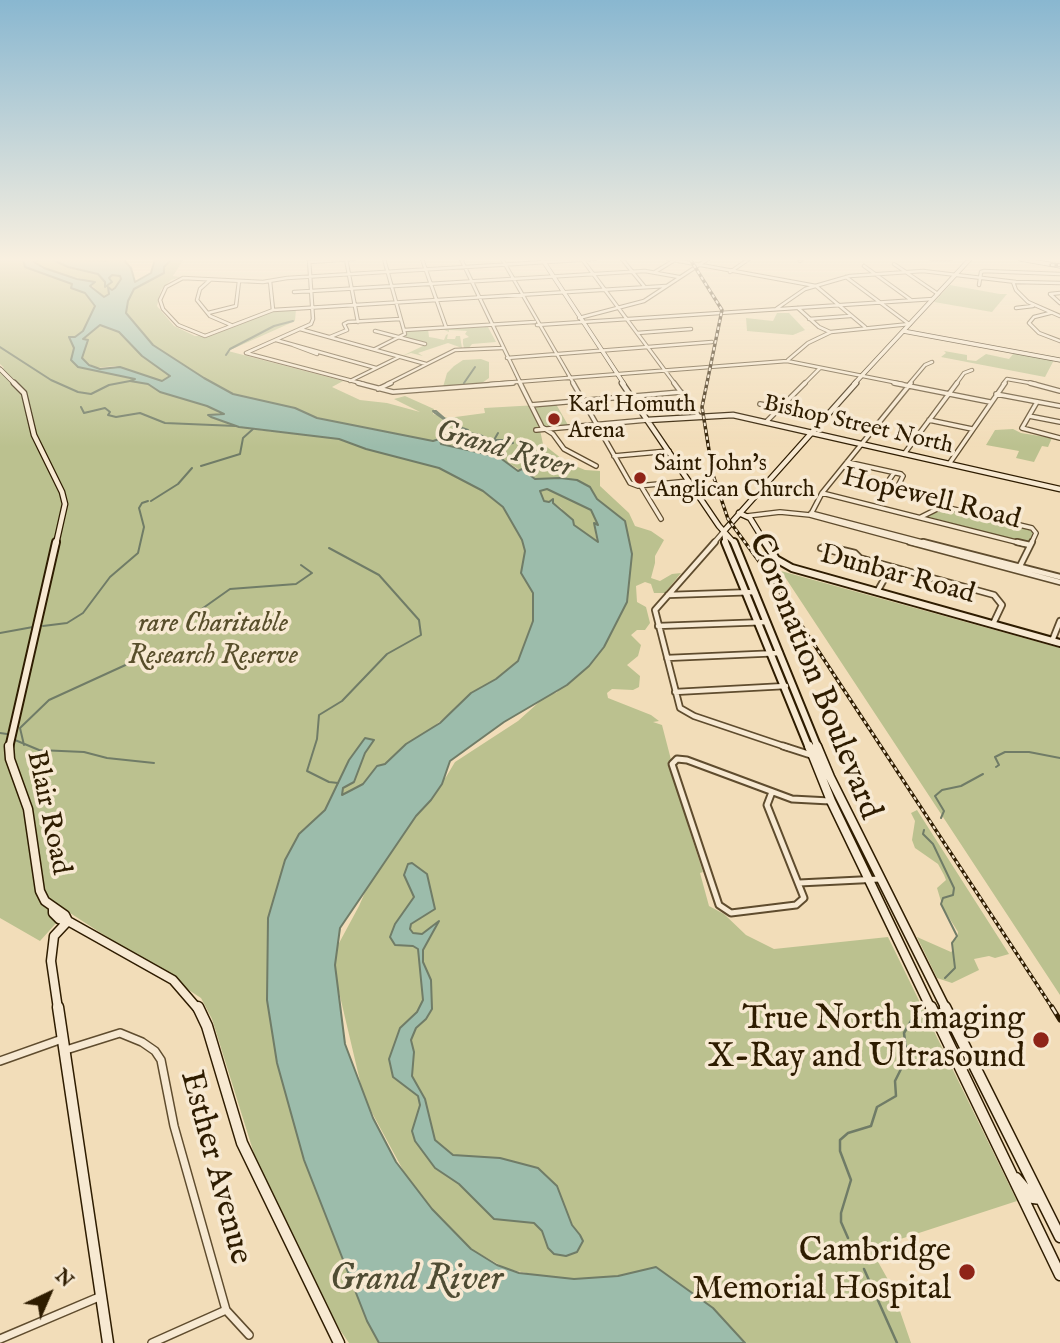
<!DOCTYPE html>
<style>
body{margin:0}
#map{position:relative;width:1060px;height:1343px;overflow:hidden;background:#f2ddb9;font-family:"IM FELL English",serif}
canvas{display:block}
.north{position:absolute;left:14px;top:1259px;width:70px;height:70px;-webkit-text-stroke:5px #f7e9d2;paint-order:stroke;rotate:44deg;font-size:19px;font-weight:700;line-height:28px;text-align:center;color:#2e1c00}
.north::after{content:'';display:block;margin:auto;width:24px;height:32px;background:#2e1c00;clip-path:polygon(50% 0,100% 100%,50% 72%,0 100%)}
</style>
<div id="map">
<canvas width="1060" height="1343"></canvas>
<div class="north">N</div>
</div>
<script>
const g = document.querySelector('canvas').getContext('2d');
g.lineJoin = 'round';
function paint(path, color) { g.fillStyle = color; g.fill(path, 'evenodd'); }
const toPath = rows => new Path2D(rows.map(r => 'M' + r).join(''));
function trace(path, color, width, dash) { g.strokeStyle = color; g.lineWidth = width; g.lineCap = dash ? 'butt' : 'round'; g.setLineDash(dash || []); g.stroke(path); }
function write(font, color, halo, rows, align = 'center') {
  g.font = font + ' "IM FELL English",serif'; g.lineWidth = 7; g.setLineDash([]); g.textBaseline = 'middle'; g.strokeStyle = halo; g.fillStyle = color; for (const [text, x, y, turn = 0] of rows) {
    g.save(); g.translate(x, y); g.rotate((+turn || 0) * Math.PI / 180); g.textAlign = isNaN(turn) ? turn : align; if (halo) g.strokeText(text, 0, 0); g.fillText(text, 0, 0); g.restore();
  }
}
const green = toPath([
 [0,259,23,259,24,262,54,278,72,284,85,293,96,306,84,337,101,325,107,326,119,332,142,356,170,376,162,381,115,366,95,368,82,358,87,339,83,339,77,366,135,379,131,381,148,384,207,406,250,429,339,439,366,449,439,468,483,491,503,507,515,524,517,533,531,548,527,582,533,593,533,621,518,661,496,679,481,687,432,728,278,885,304,1160,367,1321,379,1343,349,1343,338,1327,255,1157,212,1019,201,998,67,911,40,941,0,918,0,369,4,368,0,364],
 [40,259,51,259,69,268,98,274,106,282,105,287,112,282,109,278,111,275,118,275,122,279,114,289,109,288,109,294,104,297,86,280,52,271,35,263],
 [172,259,184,259,173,276,182,277,171,280,161,290,157,306,174,326,195,336,213,335,268,311,296,309,295,321,228,351,343,381,332,387,360,400,387,403,420,412,394,399,405,396,434,409,433,414,448,418,485,413,484,408,556,404,568,425,546,427,540,430,543,444,566,462,585,470,600,471,600,486,629,513,635,526,651,531,664,540,655,556,655,563,651,578,660,581,672,574,681,573,665,593,654,593,651,584,645,582,636,586,637,602,646,607,650,623,645,630,637,630,631,635,641,645,638,656,627,665,640,676,639,687,633,690,612,689,607,693,608,698,651,715,659,721,653,722,662,725,689,829,703,872,700,873,709,906,724,914,746,935,774,949,888,937,1017,1201,879,1246,877,1260,891,1285,911,1343,745,1343,710,1306,584,1285,507,1269,471,1249,423,1207,364,1098,331,958,359,906,391,833,446,777,455,762,518,721,548,694,556,693,604,647,627,602,632,554,625,521,597,499,590,487,577,480,560,478,534,479,499,457,440,442,317,418,295,408,233,394,204,378,153,345,126,313,128,301,134,289,153,279],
 [950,285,1000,294,1007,294,992,312,934,302],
 [777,313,789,313,805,330,793,335,747,331,746,318,773,321],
 [488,327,496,342,472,344,469,348,464,348,463,344,463,339,469,337,465,334,467,331,449,330,449,332,442,329],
 [428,329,429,337,435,338,444,340,446,335,448,334,447,339,455,339,456,336,460,336,462,348,448,343,418,353,423,356,411,353,402,356,427,344,403,337,406,331],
 [944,351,967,355,967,360,976,361,986,354,1009,359,1014,353,1054,360,1045,377,941,357,946,353],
 [481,359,489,362,489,378,482,383,443,387,447,373,454,366,463,360],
 [1013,429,1021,433,1052,438,1048,447,1042,446,1034,462,1016,458,1019,451,986,445,995,430],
 [547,489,591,510,599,526,594,524,597,543,574,525,561,508,551,501,544,501,540,491],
 [947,509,1028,528,1033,533,1029,541,1024,542,925,516],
 [781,571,1060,648,1060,995,897,747],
 [917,810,1009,954,995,958,989,956,974,959,979,970,952,983,937,978,917,937,951,952,953,950,951,942,957,938,958,932,943,908,937,888,946,880,944,875,938,864,915,848,912,840,915,821,911,813]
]);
const water = toPath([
 [23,259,40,259,34,262,44,268,77,279,95,282,90,286,104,297,109,294,108,287,112,290,115,288,121,279,120,276,112,275,109,278,112,282,105,287,105,282,98,274,68,267,51,259,108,261,108,259,123,259,131,268,135,282,151,273,155,259,172,259,164,267,164,273,134,289,128,301,126,313,153,345,204,378,233,394,295,408,317,418,433,441,462,432,435,413,433,411,436,411,451,424,468,430,469,433,480,435,490,440,511,440,513,443,503,445,464,434,447,437,440,441,441,444,499,457,518,471,522,469,535,479,560,478,577,480,590,487,597,499,625,521,632,554,627,602,604,647,589,666,567,685,504,722,450,761,442,784,431,800,416,816,340,928,335,965,345,1044,373,1118,396,1162,432,1209,471,1249,497,1265,519,1273,574,1279,618,1276,656,1267,713,1308,745,1343,379,1343,367,1321,304,1160,277,1063,267,1000,268,918,285,860,299,834,325,810,349,760,365,738,374,740,365,753,354,782,343,788,342,795,363,784,377,766,385,764,406,744,440,723,471,693,496,679,518,661,533,621,533,593,521,573,525,551,522,540,503,507,483,491,439,468,366,449,339,439,239,427,211,417,208,415,224,414,207,406,160,392,148,384,130,381,135,379,78,367,71,360,74,348,69,337,75,337,83,331,95,306,85,293,71,288,72,284,25,267,23,259],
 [100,325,119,332,142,356,170,376,162,381,120,367,100,369,89,365,82,358,88,340,83,339,100,325],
 [547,489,591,510,598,525,594,523,598,542,574,525,573,520,553,503,553,499,549,502,544,501,540,491,547,489],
 [412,863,427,874,435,909,411,924,410,929,413,933,422,934,439,921,423,950,423,962,431,980,432,1009,426,1019,416,1028,411,1040,414,1052,412,1076,425,1099,435,1140,453,1155,500,1158,538,1168,557,1186,572,1225,580,1235,583,1241,577,1252,566,1256,554,1254,548,1248,542,1231,534,1223,494,1219,459,1184,435,1168,415,1141,412,1131,420,1105,418,1096,393,1077,389,1059,400,1028,417,1012,423,1000,418,949,413,946,395,945,390,937,395,924,414,897,404,875,408,864,412,863]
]);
const streamFar1 = toPath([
 [0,347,51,380,78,392,91,394,109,385,130,381],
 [226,355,230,349,274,326,293,321],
 [464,383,475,367],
 [81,407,84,413,105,408,110,412,108,415,116,417,140,413,165,423,236,426],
 [494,440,498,433],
 [201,466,240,454,243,438,253,429],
 [151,501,178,484,192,468],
 [329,548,379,575,419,620,421,635,387,654,342,701,319,715,317,739,307,771,329,782,338,783],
 [189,618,230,589,296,584,312,573,301,565],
 [43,626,67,623,83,613,110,577,138,553,144,527,139,508,142,503,148,501],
 [0,633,33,627],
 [0,733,7,734],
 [15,740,39,750,84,752,107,758,154,763],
 [24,745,20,728,49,700,143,657],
 [996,767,999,765,995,757,1005,752,1029,752,1060,758],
 [941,818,944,811,935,796,942,790,961,786,983,774],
 [924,830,923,834,933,844,954,888,953,895,943,898,941,904,957,936,952,943,955,968,945,978]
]);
const stream = toPath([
 [848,1238,841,1222,841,1213,851,1180,840,1151,840,1140,848,1133,871,1126,877,1107,896,1096,895,1081,907,1057,904,1033,918,1009],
 [864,1269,897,1343]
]);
const streetFar4 = toPath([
 [309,259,313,319,311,324],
 [346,259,358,322],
 [422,259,446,327],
 [461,259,521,384],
 [502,259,574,384],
 [582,259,675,384],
 [595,259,287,278,263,282,183,278,166,287,160,300,163,309,178,325,205,336,273,310,666,286],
 [622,259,644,286],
 [668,259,816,286,865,327],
 [931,259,951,259],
 [800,261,802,259],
 [309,262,354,259],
 [894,264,938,294],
 [864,266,911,300],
 [655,272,673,261],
 [730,272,749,259],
 [846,277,909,324],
 [210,280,200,289,197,300,210,316,231,325],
 [270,281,273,310],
 [1013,282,1016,290,1028,302,1060,316],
 [979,285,981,272,984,271,1060,274],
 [294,292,645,271,679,277],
 [1060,293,1050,294,1060,303],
 [798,308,819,327,830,332],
 [1016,308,1033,306],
 [776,309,805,289,850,276,923,271,1016,282,1060,283],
 [208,313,236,306,239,281],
 [1050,313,1034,317,1029,323,1039,333,1060,341],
 [579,318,644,301,708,259],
 [809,319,850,316],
 [311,324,246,353,364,384],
 [537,325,933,299],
 [300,329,426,364],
 [404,330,535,322],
 [375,331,425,344],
 [637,333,691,329],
 [330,337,347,330,344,324,348,322,400,319],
 [276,340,376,368],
 [293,345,317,354],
 [375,349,405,334,384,259],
 [507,358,712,342],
 [788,360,808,343,831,332,910,324],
 [350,381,399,357],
 [387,384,455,350,502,348],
 [490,384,787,361,903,384],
 [804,384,820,368],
 [909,384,925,365,932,362],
 [956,384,964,373,972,370],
 [1003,384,1007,379,1036,384]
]);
const streetFar3 = toPath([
 [358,383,393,392,513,383],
 [520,383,542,427,553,434,564,449,596,466],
 [573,383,630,483,638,486,689,481],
 [674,383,698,415],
 [894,383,990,402],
 [1030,383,1060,391],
 [378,389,391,383],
 [996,394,1060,406],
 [1037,402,1022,428,1060,438],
 [760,404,780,408],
 [531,405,681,392],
 [1029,416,1060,422],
 [929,420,972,429],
 [766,422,805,383],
 [536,430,647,420],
 [904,454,957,383],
 [614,456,669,451],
 [847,462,901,474,903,476,898,486,893,487,887,483,894,473],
 [949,464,1005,383],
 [641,486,661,519],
 [822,493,1024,544],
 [811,513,930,544],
 [811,514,822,493,911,383],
 [747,516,780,512,810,515,917,544],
 [921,517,937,509,949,508,1032,528,1036,533,1031,544],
 [713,544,724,531]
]);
const streetFar2 = toPath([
 [715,542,655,610,680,708,694,716,789,748],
 [910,542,1060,582],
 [923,542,1060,577],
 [1017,542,1030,545],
 [826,546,855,553,860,558,821,548,826,546],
 [860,558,994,595,1002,605,993,624],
 [1018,570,1032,542],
 [877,592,891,567],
 [668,595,755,592],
 [658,626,767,622],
 [1052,641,1060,621],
 [667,658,780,653],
 [675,692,786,686]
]);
const streetFar1 = toPath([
 [783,746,814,756],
 [772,792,767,805,804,898,796,905,731,913,719,905,672,764,677,759,687,760,792,799,830,801],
 [799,883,880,879]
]);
const street = toPath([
 [66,1050,120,1033,142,1042,155,1051,161,1060,174,1126,226,1310,249,1335],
 [0,1061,62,1039],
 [0,1339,99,1297],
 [152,1343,226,1310]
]);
const secondaryFar4 = toPath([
 [542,259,624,384],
 [1020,259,1060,266],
 [903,331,1060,360],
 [0,369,15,384],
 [854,384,970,259]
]);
const secondaryFar3 = toPath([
 [14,383,24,393,34,435,62,492,65,504,56,544],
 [622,383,719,526,735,544],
 [647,420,733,415,1060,489],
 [739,513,750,518,766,544],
 [724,531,726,544],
 [724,531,856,383]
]);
const secondaryFar2 = toPath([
 [725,542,809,748],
 [734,542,818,748],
 [765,542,776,559,792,568,1060,643],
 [9,748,56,542]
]);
const secondaryFar1 = toPath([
 [9,746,10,759,28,809,40,891,45,901,65,915,68,921],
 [809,746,831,801,931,1009],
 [817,746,830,777,946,1009],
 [53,908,53,913,59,919,68,921,173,980,198,1009],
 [58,1009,51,961,54,936,68,921]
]);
const secondary = toPath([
 [58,1007,108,1343],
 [198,1007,207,1026,242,1143,339,1343],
 [931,1007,1060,1275],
 [945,1007,1060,1237],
 [1016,1178,1033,1198,1041,1199]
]);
const railFar1 = toPath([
 [690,259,722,310,702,407,713,475,728,519,766,571,1053,1009],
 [1051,265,1060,265]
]);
const rail = toPath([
 [1052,1007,1060,1020]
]);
const markers = [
 [554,419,7,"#8f2418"],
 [640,478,7,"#8f2418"],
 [1041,1040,9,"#8f2418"],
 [967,1272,9,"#8f2418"]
];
const farPoinames = [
 ["Karl Homuth",568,406],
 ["Arena",568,432],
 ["Saint John's",654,465],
 ["Anglican Church",654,491]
];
const farStreetnames = [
 ["Bishop Street North",858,426,13]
];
const streetNames = [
 ["Hopewell Road",931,500,14],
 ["Dunbar Road",897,576,15],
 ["Blair Road",47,813,78]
];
const parkNames = [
 ["rare Charitable",213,625],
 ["Research Reserve",213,657]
];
const waterNames = [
 ["Grand River",504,451,16]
];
const nearStreetnames = [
 ["Coronation Boulevard",813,677,68],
 ["Esther Avenue",214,1168,75]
];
const nearPoinames = [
 ["True North Imaging",1025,1021],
 ["X-Ray and Ultrasound",1025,1059],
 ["Cambridge",951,1253],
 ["Memorial Hospital",951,1291]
];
const nearWaternames = [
 ["Grand River",416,1281]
];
paint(green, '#bbc18f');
paint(water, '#9cbcab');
trace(water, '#707c67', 2);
trace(streamFar1, '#707c67', 2);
trace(stream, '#707c67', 2.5);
trace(streetFar4, '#5f4c2e', 4.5);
trace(streetFar3, '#5f4c2e', 6);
trace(streetFar2, '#5f4c2e', 8);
trace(streetFar1, '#5f4c2e', 9);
trace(street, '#5f4c2e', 10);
trace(secondaryFar4, '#2e1c00', 5);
trace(secondaryFar3, '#2e1c00', 7);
trace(secondaryFar2, '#2e1c00', 10);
trace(secondaryFar1, '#2e1c00', 11);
trace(secondary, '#2e1c00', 13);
trace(streetFar4, '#f7e9d2', 2.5);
trace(streetFar3, '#f7e9d2', 3.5);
trace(streetFar2, '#f7e9d2', 4.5);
trace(streetFar1, '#f7e9d2', 5);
trace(street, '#f7e9d2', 7);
trace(secondaryFar4, '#f7e9d2', 3.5);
trace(secondaryFar3, '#f7e9d2', 4.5);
trace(secondaryFar2, '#f7e9d2', 6);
trace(secondaryFar1, '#f7e9d2', 8);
trace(secondary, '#f7e9d2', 10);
trace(railFar1, '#2e1c00', 3.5);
trace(rail, '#2e1c00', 5);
trace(railFar1, '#f7e9d2', 2, [3.5]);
trace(rail, '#f7e9d2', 2.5, [8]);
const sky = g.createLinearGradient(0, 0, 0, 447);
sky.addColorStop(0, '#89b7d0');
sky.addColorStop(0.58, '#f9f0e0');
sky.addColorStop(1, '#f9f0e000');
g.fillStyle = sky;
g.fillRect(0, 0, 1060, 447);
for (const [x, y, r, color] of markers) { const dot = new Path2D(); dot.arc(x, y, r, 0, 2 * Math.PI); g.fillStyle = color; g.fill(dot); trace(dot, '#f7e9d2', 2.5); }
write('23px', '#2e1c00', '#f7e9d2', farPoinames, 'left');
write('23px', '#2e1c00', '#f7e9d2', farStreetnames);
write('28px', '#2e1c00', '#f7e9d2', streetNames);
write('italic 28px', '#584e2b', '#f7e9d2', parkNames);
write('italic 30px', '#4f4c33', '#f7e9d2', waterNames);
write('33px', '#2e1c00', '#f7e9d2', nearStreetnames);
write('33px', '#2e1c00', '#f7e9d2', nearPoinames, 'right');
write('italic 37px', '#4f4c33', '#f7e9d2', nearWaternames);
</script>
